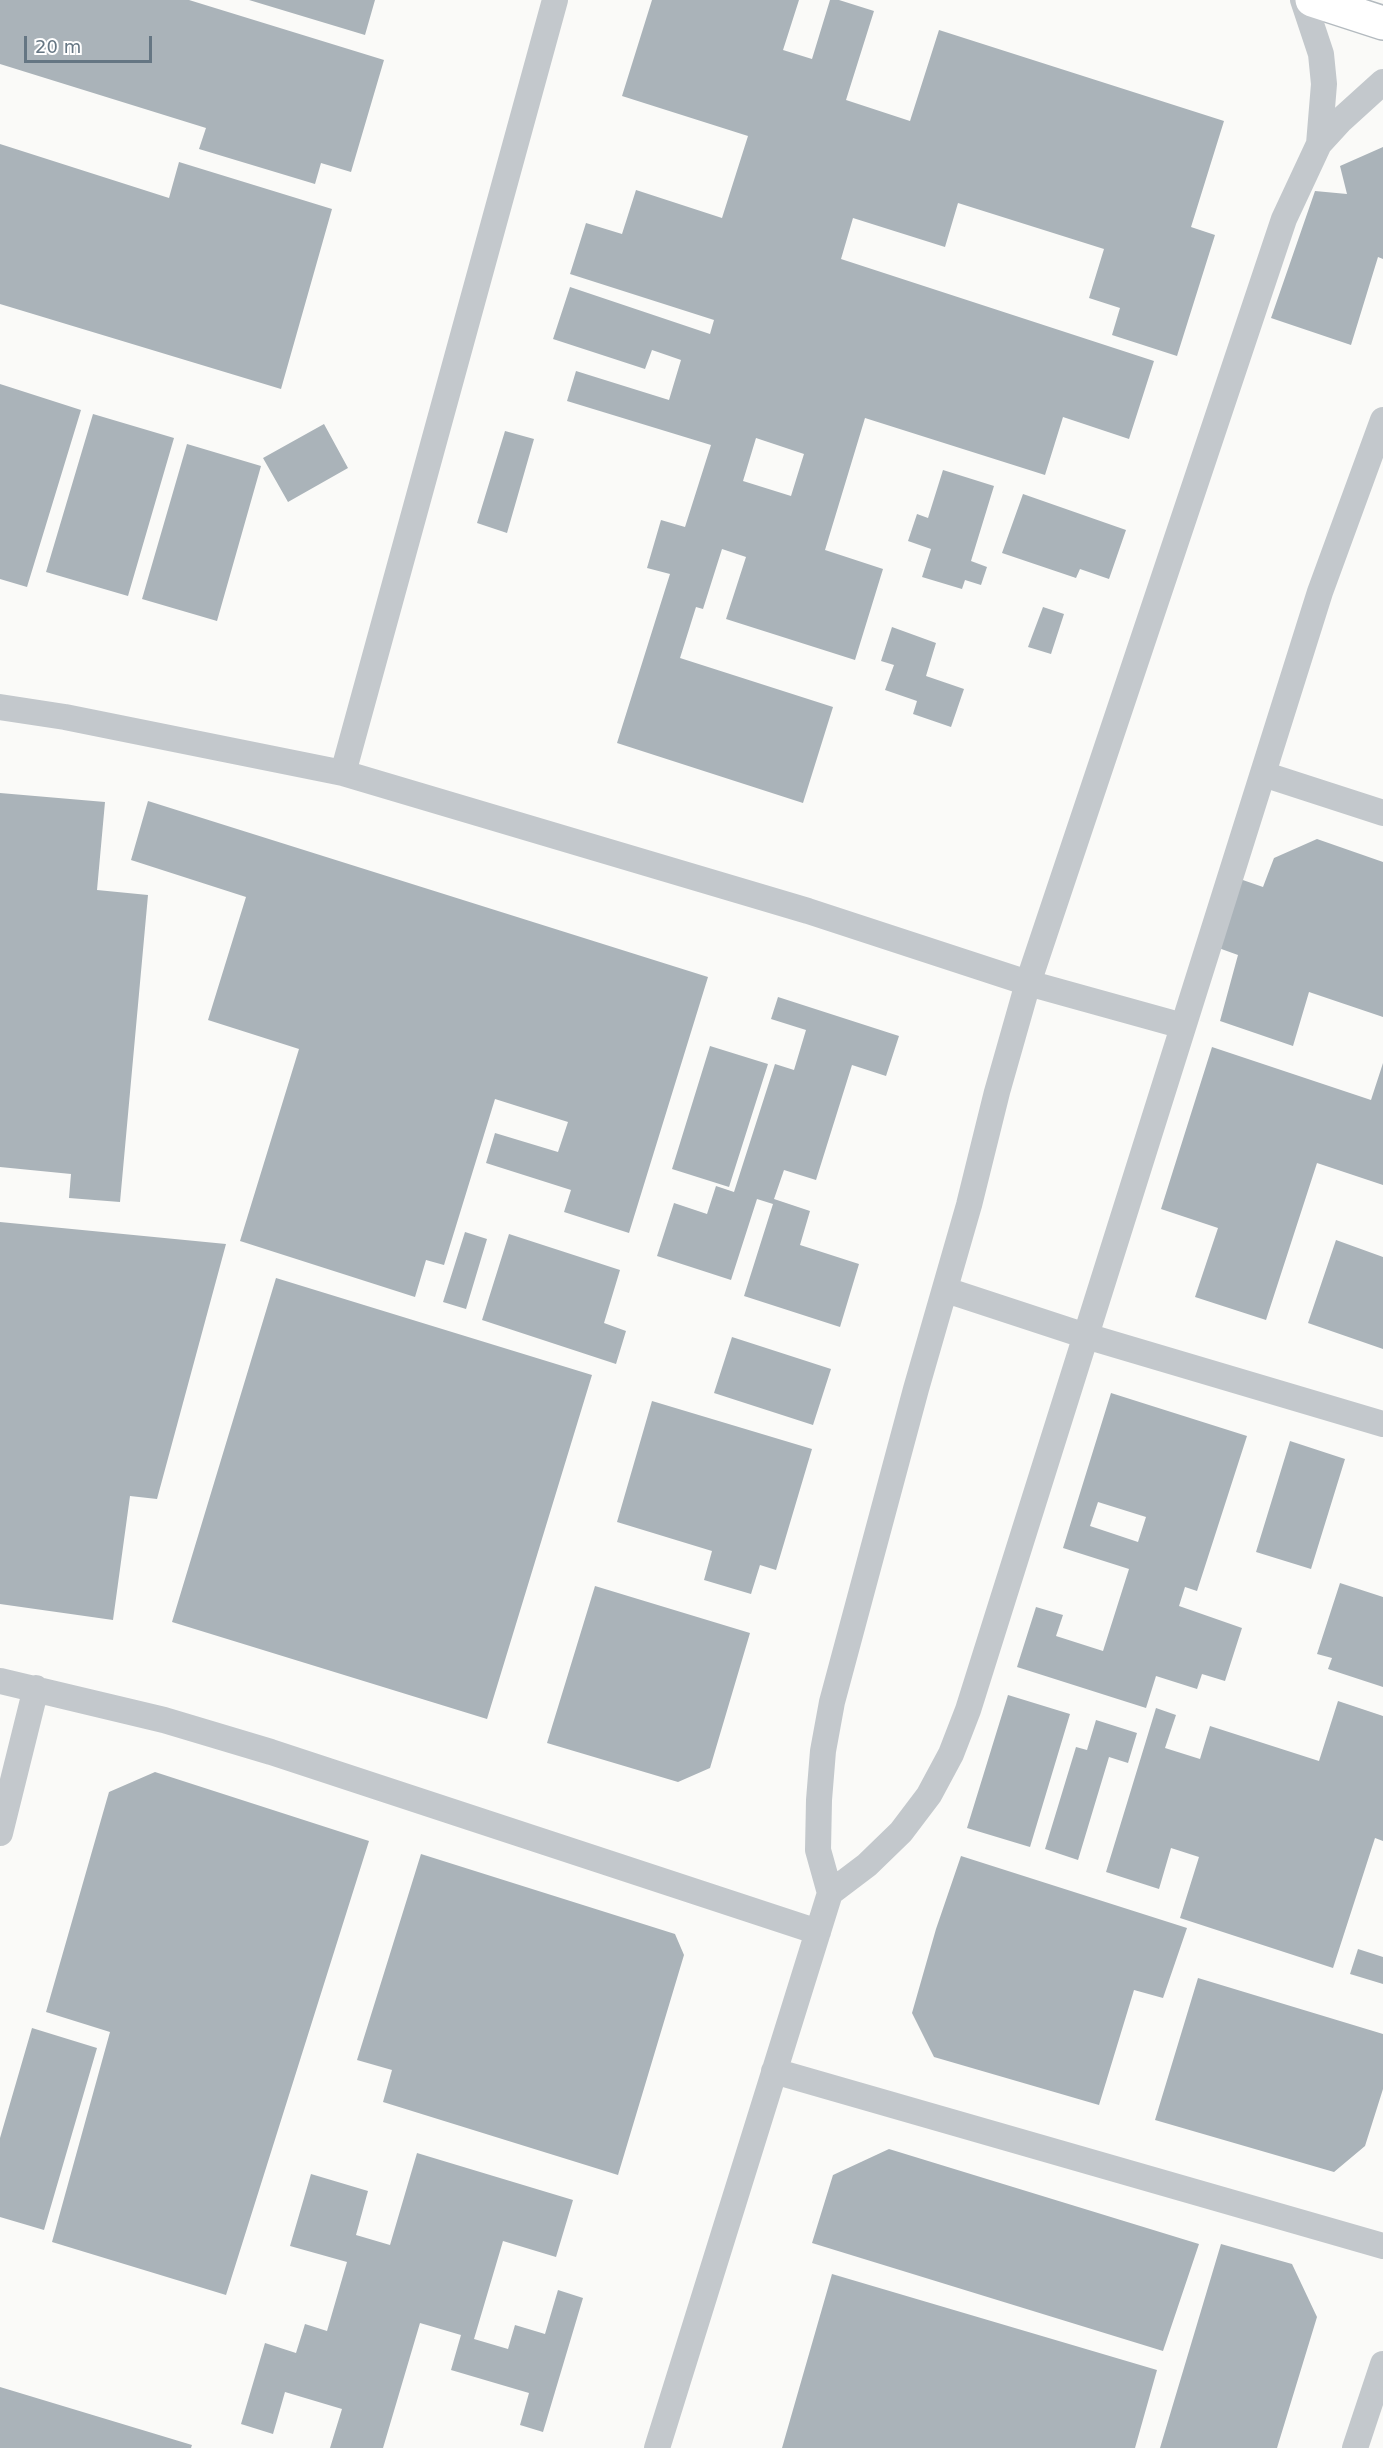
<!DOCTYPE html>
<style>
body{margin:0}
#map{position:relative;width:1383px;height:2448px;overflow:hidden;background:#fafaf8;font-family:"DejaVu Sans",sans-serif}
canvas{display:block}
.scale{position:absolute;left:24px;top:36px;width:128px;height:27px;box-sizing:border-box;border:3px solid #657683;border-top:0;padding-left:8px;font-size:18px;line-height:21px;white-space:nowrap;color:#657683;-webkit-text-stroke:4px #fff;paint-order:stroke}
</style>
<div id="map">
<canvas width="1383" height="2448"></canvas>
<div class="scale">20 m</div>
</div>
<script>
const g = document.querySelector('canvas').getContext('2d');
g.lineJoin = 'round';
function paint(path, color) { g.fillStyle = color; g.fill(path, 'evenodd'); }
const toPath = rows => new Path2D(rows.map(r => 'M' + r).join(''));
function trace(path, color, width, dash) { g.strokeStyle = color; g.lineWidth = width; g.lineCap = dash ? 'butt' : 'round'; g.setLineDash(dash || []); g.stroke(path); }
const building = toPath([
 [0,0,189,0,384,60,351,172,321,163,315,184,199,149,206,128,0,64],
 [249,0,375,0,365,35],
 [652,0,799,0,783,50,812,59,830,0,839,0,874,11,846,100,910,121,939,30,1224,121,1191,227,1215,235,1177,356,1112,335,1120,308,1089,298,1104,249,958,203,945,247,853,218,841,259,1154,361,1129,439,1063,417,1045,475,865,418,825,550,883,569,855,660,726,619,746,557,722,549,703,609,696,607,680,658,833,707,803,803,617,743,670,574,647,568,661,520,685,527,711,445,567,401,576,371,669,400,681,360,652,350,645,369,553,339,570,287,710,334,714,320,570,274,586,223,622,234,636,190,722,218,748,136,622,96],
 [756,438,804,454,791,496,743,481],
 [0,144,169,198,179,162,332,209,281,389,0,304],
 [1383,147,1383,259,1378,257,1351,345,1271,318,1315,191,1347,194,1340,166],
 [0,384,81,410,27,587,0,579],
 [93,414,174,438,128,596,46,572],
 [324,424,348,468,288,502,263,458],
 [505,431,534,439,507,533,477,523],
 [187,444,261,466,217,621,142,599],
 [943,470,994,486,971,561,987,567,981,585,965,580,962,589,922,577,931,549,908,541,917,514,928,518],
 [1023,494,1126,530,1109,579,1080,569,1076,578,1002,553],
 [1043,607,1064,614,1051,654,1028,647],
 [892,627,936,643,926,676,964,689,951,727,913,714,917,701,885,690,894,665,881,661],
 [0,793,105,802,97,890,148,895,120,1202,69,1198,71,1174,0,1167],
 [148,801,708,977,629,1233,564,1212,571,1190,486,1163,495,1133,558,1152,568,1122,495,1099,444,1265,426,1260,415,1297,240,1241,299,1049,208,1020,246,897,131,860],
 [1317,839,1383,862,1383,1017,1309,992,1293,1046,1220,1021,1238,955,1213,946,1237,878,1263,887,1274,858],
 [778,997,899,1036,886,1076,852,1065,816,1180,784,1170,774,1199,810,1211,800,1245,859,1264,840,1327,744,1296,773,1204,757,1199,731,1280,657,1256,674,1203,707,1214,716,1186,734,1192,775,1064,794,1070,806,1030,771,1019],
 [710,1046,768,1064,729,1187,672,1169],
 [1212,1047,1371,1100,1383,1063,1383,1185,1317,1163,1266,1320,1195,1297,1218,1228,1161,1209],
 [0,1222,226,1244,157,1499,130,1496,113,1620,0,1604],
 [465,1232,487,1239,466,1309,443,1302],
 [509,1234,620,1270,604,1323,626,1331,616,1364,482,1320],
 [1336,1240,1383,1257,1383,1349,1308,1323],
 [276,1278,592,1375,487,1719,172,1622],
 [732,1337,831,1369,813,1425,714,1393],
 [1111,1393,1247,1436,1197,1591,1185,1587,1179,1606,1242,1628,1225,1681,1202,1674,1197,1689,1156,1676,1146,1708,1017,1667,1036,1607,1063,1615,1056,1636,1103,1651,1129,1569,1063,1548],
 [1098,1502,1146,1517,1138,1542,1090,1526],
 [652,1401,812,1449,776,1570,760,1565,751,1594,704,1580,712,1551,617,1522],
 [1290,1441,1345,1459,1311,1569,1256,1552],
 [1340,1583,1383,1597,1383,1687,1328,1669,1332,1658,1317,1654],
 [595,1586,750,1633,710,1768,678,1782,547,1743],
 [1008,1695,1070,1714,1030,1847,967,1828],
 [1338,1701,1383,1716,1383,1841,1375,1838,1333,1968,1180,1918,1199,1857,1171,1848,1159,1889,1106,1872,1156,1708,1176,1715,1165,1748,1200,1759,1210,1726,1319,1761],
 [1096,1720,1137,1733,1128,1763,1109,1757,1078,1860,1045,1849,1076,1747,1087,1750],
 [155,1772,369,1841,226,2295,52,2242,110,2032,46,2012,109,1792],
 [421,1854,675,1934,684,1955,618,2175,383,2102,392,2070,357,2060],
 [961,1856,1187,1928,1163,1998,1134,1990,1099,2105,934,2057,912,2013,936,1929],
 [1358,1949,1383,1957,1383,1984,1350,1974],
 [1198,1978,1383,2034,1383,2089,1365,2146,1334,2172,1155,2120],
 [32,2028,97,2048,44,2230,0,2217,0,2138],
 [889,2149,1199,2244,1163,2351,812,2243,833,2175],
 [417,2153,573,2200,556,2257,503,2241,474,2339,508,2349,515,2325,545,2334,558,2290,583,2298,543,2432,520,2425,529,2393,451,2370,461,2335,420,2323,383,2448,330,2448,342,2409,285,2392,273,2434,241,2424,265,2343,296,2353,305,2324,327,2331,347,2262,290,2246,311,2174,368,2191,356,2235,390,2245],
 [1221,2244,1292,2264,1317,2317,1277,2448,1160,2448],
 [832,2274,1157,2370,1135,2448,782,2448],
 [0,2387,192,2445,191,2448,0,2448]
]);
const lane = toPath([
 [1303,0,1321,54,1324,84,1319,144],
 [0,707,65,717,343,773,808,911,1028,983,1183,1026],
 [343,773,555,0],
 [1263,774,1383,813],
 [946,1290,1086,1336,1383,1424],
 [0,1681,164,1720,271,1752,818,1932],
 [0,1833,36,1688],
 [830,1893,867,1865,901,1832,929,1795,951,1754,968,1710,1320,592,1383,420],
 [774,2071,1383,2246],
 [657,2448,830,1893,818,1850,819,1800,823,1751,832,1702,916,1389,969,1205,997,1092,1028,983,1284,219,1319,144,1341,120,1383,82],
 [1355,2448,1383,2364]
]);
const secondary = toPath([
 [1312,0,1383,23]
]);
paint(building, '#aab3b9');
trace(secondary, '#b3babf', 36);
trace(lane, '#c3c8cc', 26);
trace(secondary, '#fff', 33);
</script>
